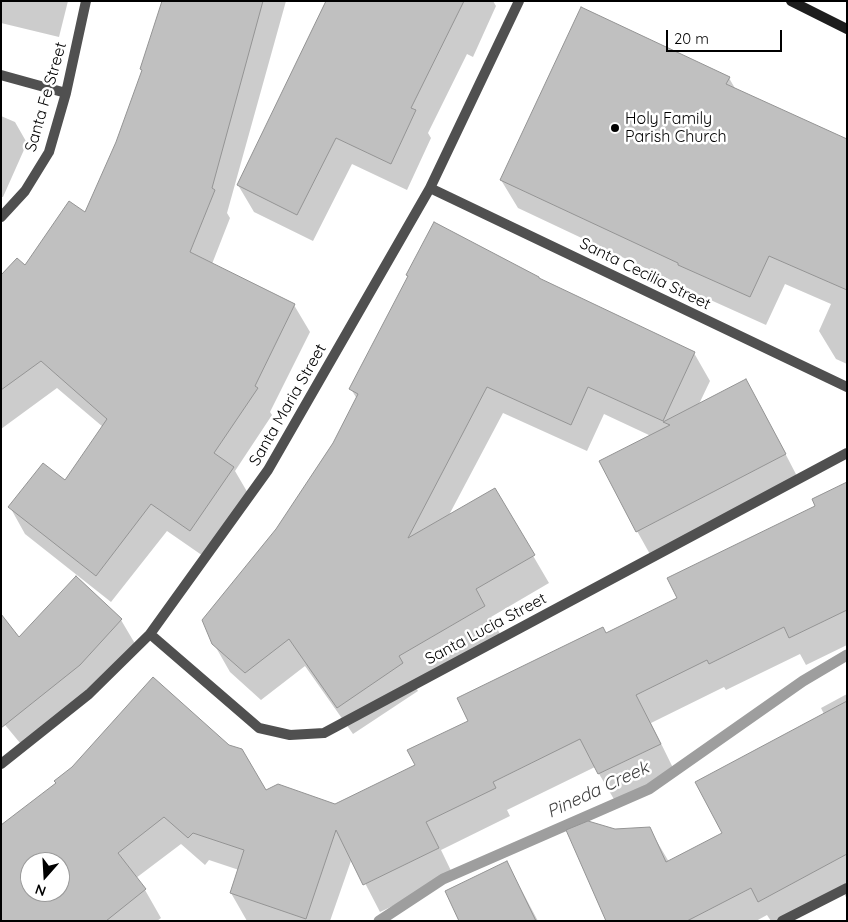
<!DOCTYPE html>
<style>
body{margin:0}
#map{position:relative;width:848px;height:922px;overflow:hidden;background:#fff;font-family:Quicksand,sans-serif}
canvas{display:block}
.frame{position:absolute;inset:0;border:2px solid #000;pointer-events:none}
.north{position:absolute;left:20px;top:852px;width:50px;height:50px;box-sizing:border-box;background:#fff;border:1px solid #999;border-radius:50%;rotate:199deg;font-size:14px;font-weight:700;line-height:20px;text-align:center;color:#000}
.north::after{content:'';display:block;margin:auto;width:18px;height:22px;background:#000;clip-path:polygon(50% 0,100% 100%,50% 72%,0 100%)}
.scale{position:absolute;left:666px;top:30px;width:116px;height:22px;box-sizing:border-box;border:2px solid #000;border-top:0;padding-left:6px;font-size:15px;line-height:18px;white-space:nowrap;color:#000;-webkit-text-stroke:4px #fff;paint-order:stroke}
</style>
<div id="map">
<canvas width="848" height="922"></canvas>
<div class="frame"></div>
<div class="north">N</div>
<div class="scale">20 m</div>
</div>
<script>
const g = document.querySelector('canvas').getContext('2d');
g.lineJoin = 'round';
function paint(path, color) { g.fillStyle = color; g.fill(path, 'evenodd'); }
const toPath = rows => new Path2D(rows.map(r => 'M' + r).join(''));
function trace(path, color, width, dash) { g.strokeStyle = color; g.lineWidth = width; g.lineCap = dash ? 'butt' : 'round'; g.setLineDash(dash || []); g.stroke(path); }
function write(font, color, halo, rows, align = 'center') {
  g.font = font + ' Quicksand,sans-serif'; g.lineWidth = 5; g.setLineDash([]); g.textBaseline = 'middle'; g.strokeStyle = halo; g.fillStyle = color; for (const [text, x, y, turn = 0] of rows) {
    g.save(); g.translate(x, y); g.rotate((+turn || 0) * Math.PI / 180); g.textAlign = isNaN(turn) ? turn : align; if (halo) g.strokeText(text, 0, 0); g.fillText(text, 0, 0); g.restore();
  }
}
const shadow = toPath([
 [1,1,68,1,59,37,1,23],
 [163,1,286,1,227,213,230,218,212,264,294,305,310,332,270,412,272,415,235,471,249,495,206,558,167,531,111,602,25,534,10,507,66,482,103,427,57,388,1,429,1,277,26,267,86,213,117,142,143,71],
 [326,1,493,1,496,6,473,57,467,54,428,133,431,138,407,190,352,164,313,241,254,212,238,185],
 [729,78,736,90,847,140,847,364,836,359,819,331,831,304,785,284,766,325,695,293,694,291,518,208,501,180],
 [1,116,15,122,27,143,3,197,1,197],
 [407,275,540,281,694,353,710,381,699,404,760,405,799,480,651,556,637,531,651,436,604,414,587,451,503,413,449,515,494,489,549,583,491,617,500,634,414,684,418,691,353,734,305,666,261,700,230,672,214,644,277,530,334,443,357,399,351,389,409,278],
 [847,484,847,645,806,665,800,654,726,690,724,687,651,723,675,772,615,801,595,767,507,810,510,816,441,850,454,877,380,912,352,858,330,921,247,921,231,893,239,870,209,860,205,865,181,844,136,878,145,890,161,918,157,921,1,921,1,827,265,792,335,805,416,765,470,721,606,634,679,599,817,507],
 [30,862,60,862,60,892,30,892],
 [76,577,121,620,137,647,25,749,1,720,19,639],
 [847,694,847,899,843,892,790,921,771,921,767,915,756,921,608,921,615,830,649,828,669,862,723,834,824,714,821,708],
 [507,863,538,921,461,921]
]);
const stream = toPath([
 [379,921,443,879,649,789,803,681,847,655]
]);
const building = toPath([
 [162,1,263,1,212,188,215,190,190,252,295,304,255,386,258,388,214,453,234,467,190,531,151,504,96,576,8,507,43,463,65,480,107,419,41,361,1,390,1,275,17,258,25,265,69,201,85,212,116,142,142,70,140,69,162,1],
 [326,1,464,1,411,108,416,110,391,164,336,138,297,215,237,185,326,1],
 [581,7,730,77,726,84,847,139,847,290,769,256,750,297,678,265,678,263,500,180,581,7],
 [434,222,539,277,539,278,695,352,663,421,588,387,571,425,487,387,408,538,495,488,535,555,476,589,485,606,399,656,403,663,337,708,289,639,245,673,212,644,202,620,276,529,333,443,358,394,349,389,408,276,406,275,434,222],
 [746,379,786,454,636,532,599,461,670,425,663,422,746,379],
 [847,482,847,610,789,638,784,627,709,664,707,660,636,695,661,744,598,774,580,739,493,782,496,788,426,822,439,848,363,885,336,830,306,919,230,893,244,850,193,833,188,838,164,817,118,853,146,889,106,921,1,921,1,825,56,783,54,781,72,767,153,677,229,745,242,749,266,790,278,784,335,804,415,765,407,750,468,721,457,698,603,627,606,633,677,598,667,578,815,506,812,499,847,482],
 [30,862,60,862,60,892,30,892,30,862],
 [76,576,122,619,80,665,1,728,1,614,19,637,76,576],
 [847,701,847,854,758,902,751,888,687,921,606,921,566,830,588,821,615,829,650,827,666,862,722,833,695,782,847,701],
 [507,861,536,921,459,921,445,891,507,861]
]);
const street = toPath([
 [1,75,66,93],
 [430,188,847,387],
 [1,217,25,191,49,152,66,93,86,1],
 [150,634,259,728,290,735,324,733,847,453],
 [1,764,89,694,150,634,268,470,430,188,519,1],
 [782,921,847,888]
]);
const secondary = toPath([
 [791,1,847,29]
]);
const markers = [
 [615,128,5,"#000"]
];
const streetNames = [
 ["Santa Fe Street",46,97,-74],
 ["Santa Cecilia Street",645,274,26],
 ["Santa Maria Street",288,405,-60],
 ["Santa Lucia Street",486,629,-28]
];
const poiNames = [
 ["Holy Family",625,119],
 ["Parish Church",625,137]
];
const waterNames = [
 ["Pineda Creek",598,790,-25]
];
paint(shadow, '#0003');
trace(stream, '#9e9e9e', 11);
paint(building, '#c0c0c0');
trace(building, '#949494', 1);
trace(street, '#505050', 10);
trace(secondary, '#1d1d1d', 10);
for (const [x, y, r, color] of markers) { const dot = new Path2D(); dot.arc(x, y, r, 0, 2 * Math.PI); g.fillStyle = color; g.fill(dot); trace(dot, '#fff', 2); }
write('16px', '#000', '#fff', streetNames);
write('16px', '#000', '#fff', poiNames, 'left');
write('italic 18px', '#3f3f3f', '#fff', waterNames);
</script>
